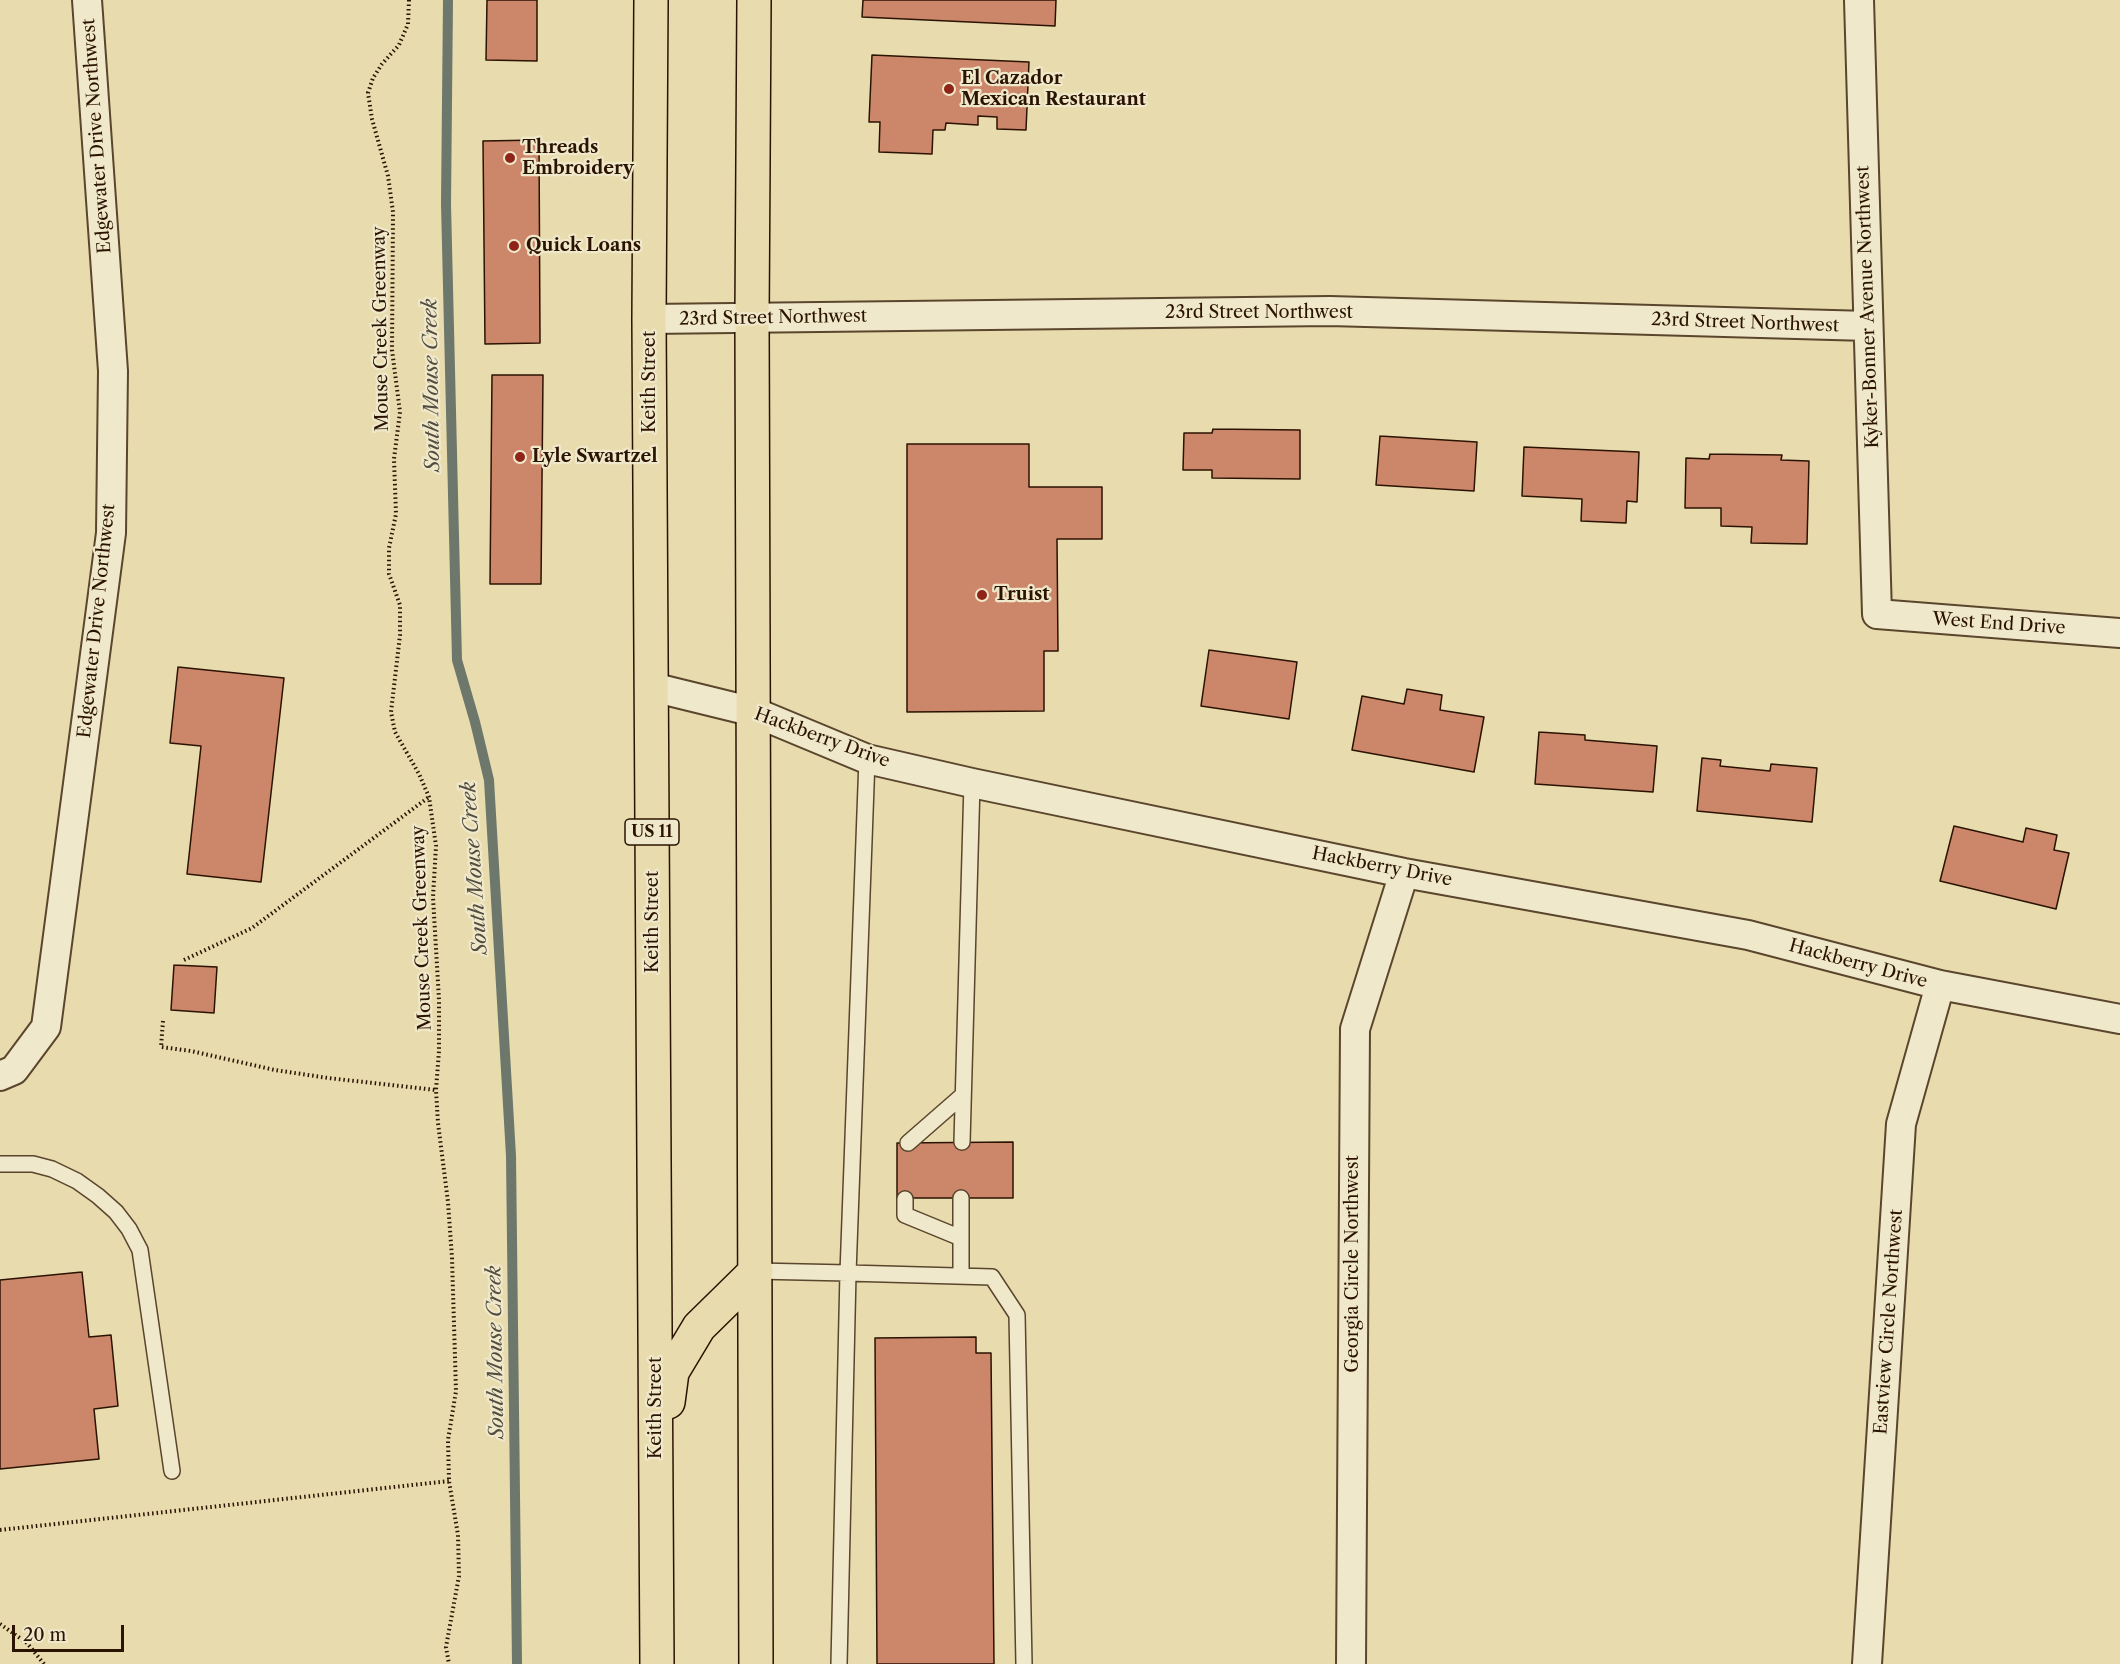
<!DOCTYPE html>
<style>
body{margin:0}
#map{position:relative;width:2120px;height:1664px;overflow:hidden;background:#e8dbad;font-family:"Libre Caslon Text",serif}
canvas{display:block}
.scale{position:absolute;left:12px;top:1625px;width:112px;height:27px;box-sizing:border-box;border:3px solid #2b1302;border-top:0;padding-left:8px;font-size:18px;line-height:21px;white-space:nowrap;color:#2b1302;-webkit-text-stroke:4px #f0e8ca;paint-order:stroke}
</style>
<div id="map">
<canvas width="2120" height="1664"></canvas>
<div class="scale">20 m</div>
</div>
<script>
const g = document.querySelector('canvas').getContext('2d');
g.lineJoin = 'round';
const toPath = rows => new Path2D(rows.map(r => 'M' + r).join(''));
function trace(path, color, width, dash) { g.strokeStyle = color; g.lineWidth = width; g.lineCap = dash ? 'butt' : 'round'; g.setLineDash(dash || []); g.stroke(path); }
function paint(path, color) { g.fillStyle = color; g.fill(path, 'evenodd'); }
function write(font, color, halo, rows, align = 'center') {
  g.font = font + ' "Libre Caslon Text",serif'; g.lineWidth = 4.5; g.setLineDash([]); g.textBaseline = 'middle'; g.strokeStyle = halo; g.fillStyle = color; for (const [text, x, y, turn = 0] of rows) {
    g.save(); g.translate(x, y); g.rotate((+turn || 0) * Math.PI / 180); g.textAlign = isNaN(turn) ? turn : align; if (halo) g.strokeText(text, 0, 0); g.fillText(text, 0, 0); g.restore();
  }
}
const stream = toPath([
 [448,0,446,204,457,660,475,722,489,780,511,1156,517,1664]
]);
const building = toPath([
 [487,0,537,0,537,61,486,60,487,0],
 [863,0,1056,0,1055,26,862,17,863,0],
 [872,55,1029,62,1026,130,997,129,997,117,978,116,978,125,946,123,945,130,933,130,932,154,879,152,880,122,869,122,872,55],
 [539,140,540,343,485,344,483,141,539,140],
 [492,375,543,375,541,584,490,584,492,375],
 [1213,429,1300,430,1300,479,1212,478,1212,470,1183,470,1184,433,1212,433,1213,429],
 [1380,436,1477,442,1474,491,1376,485,1380,436],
 [907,444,1029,444,1029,487,1102,487,1102,539,1057,539,1058,651,1044,651,1044,711,907,712,907,444],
 [1524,447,1639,452,1637,502,1627,501,1626,523,1581,521,1582,499,1522,496,1524,447],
 [1710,454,1782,455,1781,460,1809,461,1807,544,1751,543,1752,527,1721,526,1721,508,1685,508,1686,458,1709,459,1710,454],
 [1209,650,1297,662,1289,719,1201,706,1209,650],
 [178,667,284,678,261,882,187,874,201,746,170,743,178,667],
 [1407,689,1442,695,1440,710,1484,717,1474,772,1352,750,1362,696,1404,704,1407,689],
 [1539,732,1585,735,1585,740,1657,746,1653,792,1535,784,1539,732],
 [1702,758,1721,760,1720,766,1770,771,1771,764,1817,768,1812,822,1697,811,1702,758],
 [1954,826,2023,842,2026,828,2057,835,2054,850,2069,853,2056,909,1940,881,1954,826],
 [174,965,217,967,214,1013,171,1010,174,965],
 [1013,1142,1013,1198,897,1198,897,1143,1013,1142],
 [82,1272,89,1337,111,1335,118,1406,94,1409,99,1459,0,1469,0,1280,82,1272],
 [976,1337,976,1353,991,1353,994,1664,877,1664,875,1338,976,1337]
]);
const path = toPath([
 [409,0,408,24,399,45,382,64,373,78,368,93,372,119,388,176,393,212,392,350,400,412,394,459,396,514,389,548,389,574,400,605,400,635,391,712,395,732,419,774,429,797,436,846,433,897,439,1000,439,1051,436,1090,438,1123,448,1202,452,1258,456,1391,448,1440,449,1481,458,1535,459,1576,446,1647,449,1664],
 [184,960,252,928,429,797],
 [163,1021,161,1047,191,1051,275,1070,328,1078,436,1090],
 [0,1530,449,1481],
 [0,1624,27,1643,44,1664]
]);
const lane = toPath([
 [962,1142,972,783],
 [908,1143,963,1095],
 [0,1164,33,1164,52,1169,77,1181,98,1196,116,1212,129,1229,140,1250,172,1471],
 [905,1199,905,1215,961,1238],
 [756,1271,848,1273,867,759],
 [961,1275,961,1198],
 [839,1664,848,1273,992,1277,1017,1315,1024,1664]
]);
const street = toPath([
 [1859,0,1877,614,2120,633],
 [649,319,1330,311,1868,326],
 [652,687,754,712,867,759,972,783,1404,873,1748,935,1940,985,2120,1019],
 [0,1076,14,1070,46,1027,111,533,113,371,87,0],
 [1351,1664,1355,1029,1404,873],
 [1867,1664,1901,1124,1940,985]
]);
const primary = toPath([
 [651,0,649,319,657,1664],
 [754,0,752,318,756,1664],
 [668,1402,672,1372,699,1327,756,1271]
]);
const markers = [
 [949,89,6,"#8f2418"],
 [510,158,6,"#8f2418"],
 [514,246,6,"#8f2418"],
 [520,457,6,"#8f2418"],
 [982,595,6,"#8f2418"]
];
const shields = [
 [652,832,54]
];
const shieldNames = [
 ["US 11",652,832]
];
const poiNames = [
 ["El Cazador",961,79],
 ["Mexican Restaurant",961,100],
 ["Threads",522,148],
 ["Embroidery",522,169],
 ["Quick Loans",526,246],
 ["Lyle Swartzel",532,457],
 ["Truist",994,595]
];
const streetNames = [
 ["Edgewater Drive Northwest",97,136,-94],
 ["Kyker-Bonner Avenue Northwest",1868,307,-92],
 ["23rd Street Northwest",1259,313],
 ["23rd Street Northwest",773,318,-1],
 ["23rd Street Northwest",1745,323,2],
 ["Mouse Creek Greenway",381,329,-91],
 ["Keith Street",650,382,-90],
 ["Edgewater Drive Northwest",97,621,-84],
 ["West End Drive",1999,624,4],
 ["Hackberry Drive",822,738,20],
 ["Hackberry Drive",1382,867,11],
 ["Keith Street",653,922,-90],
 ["Mouse Creek Greenway",422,928,-92],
 ["Hackberry Drive",1858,964,15],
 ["Georgia Circle Northwest",1353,1264,-90],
 ["Eastview Circle Northwest",1889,1322,-86],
 ["Keith Street",656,1408,-90]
];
const waterNames = [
 ["South Mouse Creek",432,385,-91],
 ["South Mouse Creek",475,868,-94],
 ["South Mouse Creek",496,1352,-91]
];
trace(stream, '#6d776c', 10);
paint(building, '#cc866a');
trace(building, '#2b1302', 1.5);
trace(lane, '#5a452d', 18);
trace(street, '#5a452d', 32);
trace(primary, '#2b1302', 36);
trace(path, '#2b1302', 4, [1.5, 3]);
trace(lane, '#f0e8ca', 15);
trace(street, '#f0e8ca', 28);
trace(primary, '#e8dbad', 33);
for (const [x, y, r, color] of markers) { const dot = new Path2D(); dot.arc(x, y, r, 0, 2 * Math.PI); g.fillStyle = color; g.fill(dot); trace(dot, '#f0e8ca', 2); }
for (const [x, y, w] of shields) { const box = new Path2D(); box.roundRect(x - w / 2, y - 13, w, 26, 4.5); g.fillStyle = '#f0e8ca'; g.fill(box); trace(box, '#2b1302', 1.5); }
write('bold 16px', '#2b1302', null, shieldNames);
write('bold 18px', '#2b1302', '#f0e8ca', poiNames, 'left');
write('18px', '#2b1302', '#f0e8ca', streetNames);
write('italic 20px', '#524d40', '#f0e8ca', waterNames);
</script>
